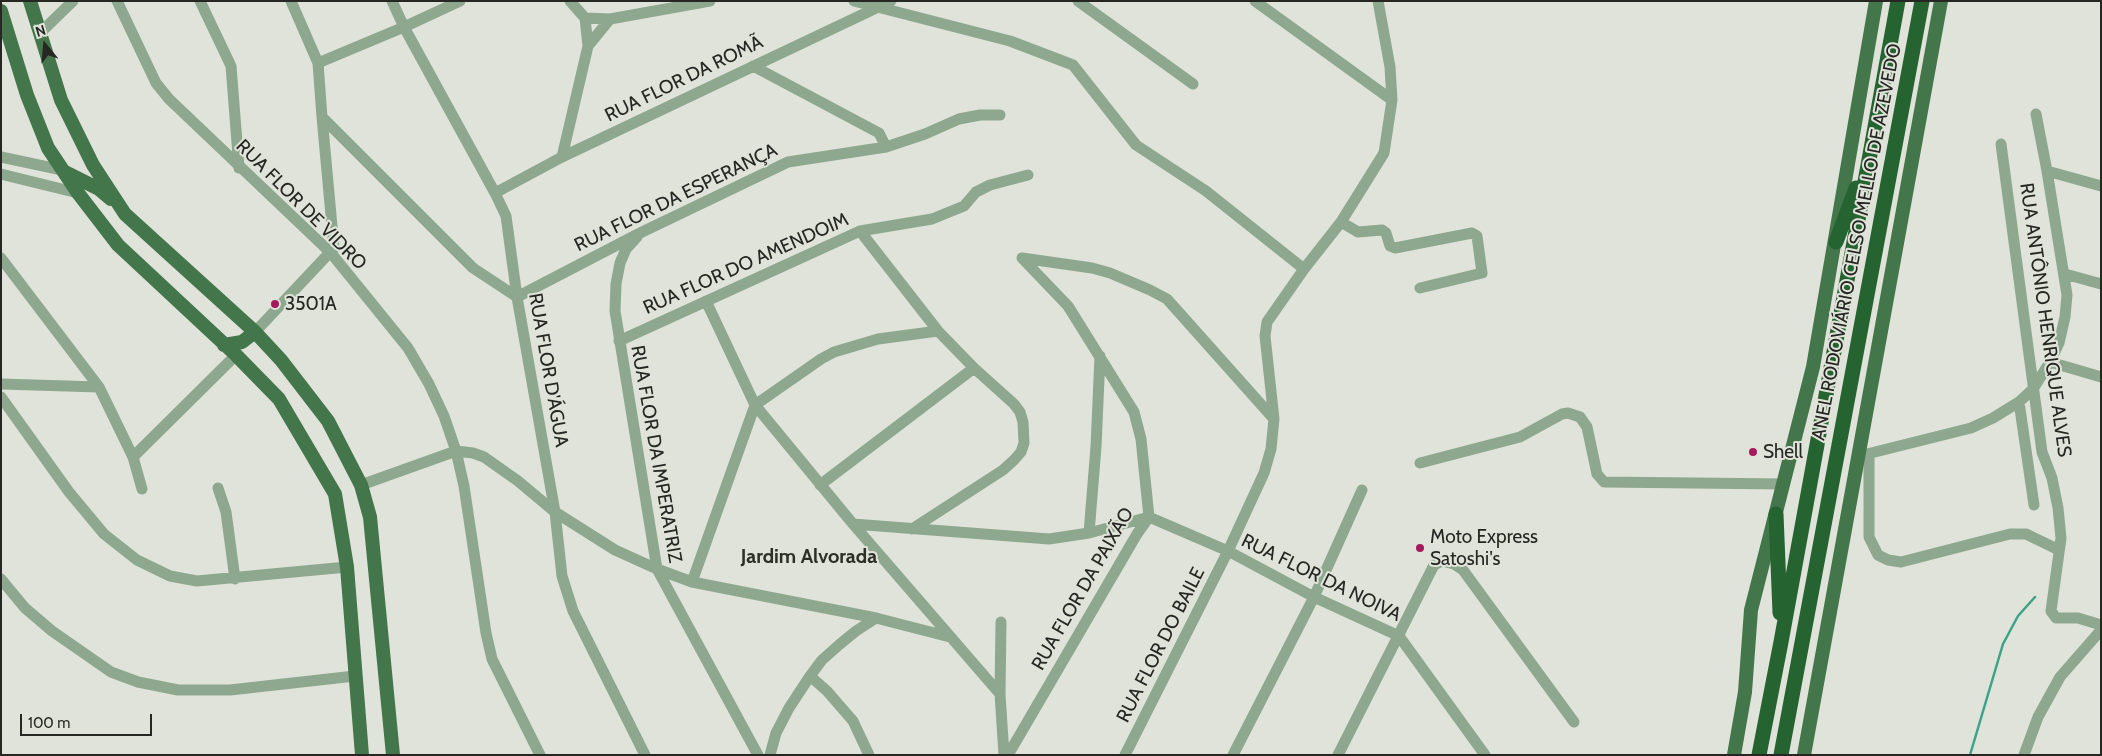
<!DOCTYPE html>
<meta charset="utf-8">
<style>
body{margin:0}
#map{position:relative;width:2102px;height:756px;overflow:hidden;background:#e0e3d9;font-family:Cabin,sans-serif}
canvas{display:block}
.frame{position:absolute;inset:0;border:2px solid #262723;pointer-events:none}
.north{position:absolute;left:20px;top:20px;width:50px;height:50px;-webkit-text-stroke:4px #e0e3d9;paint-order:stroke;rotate:343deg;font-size:14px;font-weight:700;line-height:20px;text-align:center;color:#262723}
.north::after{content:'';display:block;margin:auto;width:18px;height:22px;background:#262723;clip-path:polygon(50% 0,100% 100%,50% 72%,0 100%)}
.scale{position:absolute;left:20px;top:714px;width:132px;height:22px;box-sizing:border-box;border:2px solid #262723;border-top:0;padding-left:6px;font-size:15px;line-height:18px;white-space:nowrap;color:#262723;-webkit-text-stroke:4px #e0e3d9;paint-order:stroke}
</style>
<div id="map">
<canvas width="2102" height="756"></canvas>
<div class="frame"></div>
<div class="north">N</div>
<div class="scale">100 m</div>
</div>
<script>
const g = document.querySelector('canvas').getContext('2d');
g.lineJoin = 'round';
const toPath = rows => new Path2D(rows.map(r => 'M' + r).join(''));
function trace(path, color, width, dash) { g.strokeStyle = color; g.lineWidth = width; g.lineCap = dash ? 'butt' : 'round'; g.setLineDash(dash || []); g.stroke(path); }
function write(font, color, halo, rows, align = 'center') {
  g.font = font + ' Cabin,sans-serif'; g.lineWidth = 4; g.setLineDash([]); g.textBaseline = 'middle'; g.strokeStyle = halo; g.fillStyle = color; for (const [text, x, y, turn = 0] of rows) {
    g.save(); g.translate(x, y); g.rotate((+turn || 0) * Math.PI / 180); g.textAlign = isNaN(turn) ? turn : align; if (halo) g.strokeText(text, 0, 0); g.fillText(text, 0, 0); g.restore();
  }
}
const stream = toPath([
 [1970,755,2003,644,2018,616,2035,597]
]);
const minor = toPath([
 [117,1,156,83,169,99,331,253,408,348,429,384,444,416,456,451,464,486,486,633,492,659,540,755],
 [200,1,231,66,239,168],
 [392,1,404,27,495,193,506,216,517,297,555,512,562,576,573,611,645,755],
 [570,1,585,18,588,46],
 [854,1,1010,41,1073,65,1136,145,1206,191,1304,269],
 [1078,1,1193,84],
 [1255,1,1392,100],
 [585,18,610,19,710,1],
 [39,34,73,1],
 [318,63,404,27,460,1],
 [753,66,879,133,886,147],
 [322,117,473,268,517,297,642,232,788,162,886,147,925,134,959,119,980,115,1000,115],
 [2001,144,2042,452,2052,478,2058,508,2061,538,2051,611,2056,618,2078,618,2101,625],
 [1,157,62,170],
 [562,157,588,46,610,19],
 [2047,171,2101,186],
 [1,174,78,193],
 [495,193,562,157,891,1],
 [1341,222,1358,232,1382,230,1386,233,1390,246,1395,248,1472,233,1477,236,1482,273,1420,288],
 [860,231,938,331,974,368,1014,404,1020,412,1023,422,1024,443,1021,452,1014,460,1003,470,912,529],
 [637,237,626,249,620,263,616,284,615,311,657,569,758,755],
 [1,258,99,387,133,457,142,489],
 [1022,258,1092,268,1110,273,1150,290,1167,299,1274,419],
 [2065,274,2101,284],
 [706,301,755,405,853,524,1000,694],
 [255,332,334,248,322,117,318,63,291,1],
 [619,341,860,231,932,219,964,206,976,192,990,185,1028,175],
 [2050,362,2101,377],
 [1,384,99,387],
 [1,397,69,492,104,534,137,560,170,576,197,581,347,567],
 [2019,402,2034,505],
 [1869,454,1869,537,1878,555,1888,560,1901,562,2010,534,2026,534,2059,550],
 [1859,456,1971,428,1993,418,2019,402,2033,389,2050,362,2059,343,2065,317,2067,295,2047,171,2036,114],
 [133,457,236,355],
 [1420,463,1520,437,1562,414,1568,413,1580,417,1587,427,1597,474,1604,482,1784,484],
 [361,485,456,451,473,453,484,457,518,481,555,512,615,550,657,569,692,582,876,618,950,637],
 [820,485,974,368],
 [218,488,226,512,235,579],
 [1149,517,1228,551,1314,597,1399,636,1485,755],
 [853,524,1049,539,1089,533,1149,517],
 [1089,533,1096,447,1100,356],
 [1,579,25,608,52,631,111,672,138,682,178,690,230,690,355,676],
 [692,582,755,405,821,359,834,352,878,339,938,331],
 [1001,622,1000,694,1004,755],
 [810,676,827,691,853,721,869,755],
 [770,755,776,733,789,708,810,676,822,660,840,644,856,631,876,618],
 [1008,755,1137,534,1149,517,1141,439,1134,412,1068,306,1022,258],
 [1125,755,1228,551,1264,473,1271,449,1274,419,1265,336,1267,322,1304,269,1341,222,1384,153,1392,100,1390,67,1378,1],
 [1233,755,1314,597,1362,490],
 [1338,755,1434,565,1442,561,1454,564,1463,570,1574,722],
 [2024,755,2038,717,2060,677,2101,630]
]);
const major = toPath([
 [30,1,61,100,93,165,125,214,255,332,281,360,328,421,361,485,370,517,393,755],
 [1,11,27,95,48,148,78,193,118,245,236,355,279,399,335,494,347,567,362,755],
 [65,172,99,189,111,199],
 [224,345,242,342,255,332],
 [1734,755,1745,692,1751,610,1813,367,1876,1],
 [1804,755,1941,1]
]);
const highway = toPath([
 [1836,242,1856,188],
 [1776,514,1780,613],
 [1759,755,1781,642,1898,1],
 [1781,755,1922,1]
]);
const markers = [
 [275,304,5,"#a6195d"],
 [1753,452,5,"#a6195d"],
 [1420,548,5,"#a6195d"]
];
const streetNames = [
 ["RUA FLOR DA ROMÃ",684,79,-26],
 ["RUA FLOR DA ESPERANÇA",676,198,-26],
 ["RUA FLOR DE VIDRO",301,205,45],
 ["ANEL RODOVIÁRIO CELSO MELLO DE AZEVEDO",1857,242,-79],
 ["RUA FLOR DO AMENDOIM",746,264,-24],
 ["RUA ANTÔNIO HENRIQUE ALVES",2045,320,82],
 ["RUA FLOR D'ÁGUA",548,370,80],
 ["RUA FLOR DA IMPERATRIZ",656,454,80],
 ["RUA FLOR DA NOIVA",1321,578,26],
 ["RUA FLOR DA PAIXÃO",1083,589,-60],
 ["RUA FLOR DO BAILE",1161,645,-63]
];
const poiNames = [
 ["3501A",285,304],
 ["Shell",1763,452],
 ["Moto Express",1430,537],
 ["Satoshi's",1430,559]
];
const neighbourhoodNames = [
 ["Jardim Alvorada",809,557]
];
trace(stream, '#3da388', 2.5);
trace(minor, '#8da88f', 11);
trace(major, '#43764a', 14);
trace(highway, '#256331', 15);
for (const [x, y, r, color] of markers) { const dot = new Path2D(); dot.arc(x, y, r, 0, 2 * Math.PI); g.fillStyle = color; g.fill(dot); trace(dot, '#e0e3d9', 2); }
write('19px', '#262723', '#e0e3d9', streetNames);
write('19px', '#262723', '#e0e3d9', poiNames, 'left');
write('bold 20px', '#2d3028', '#e0e3d9', neighbourhoodNames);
</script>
